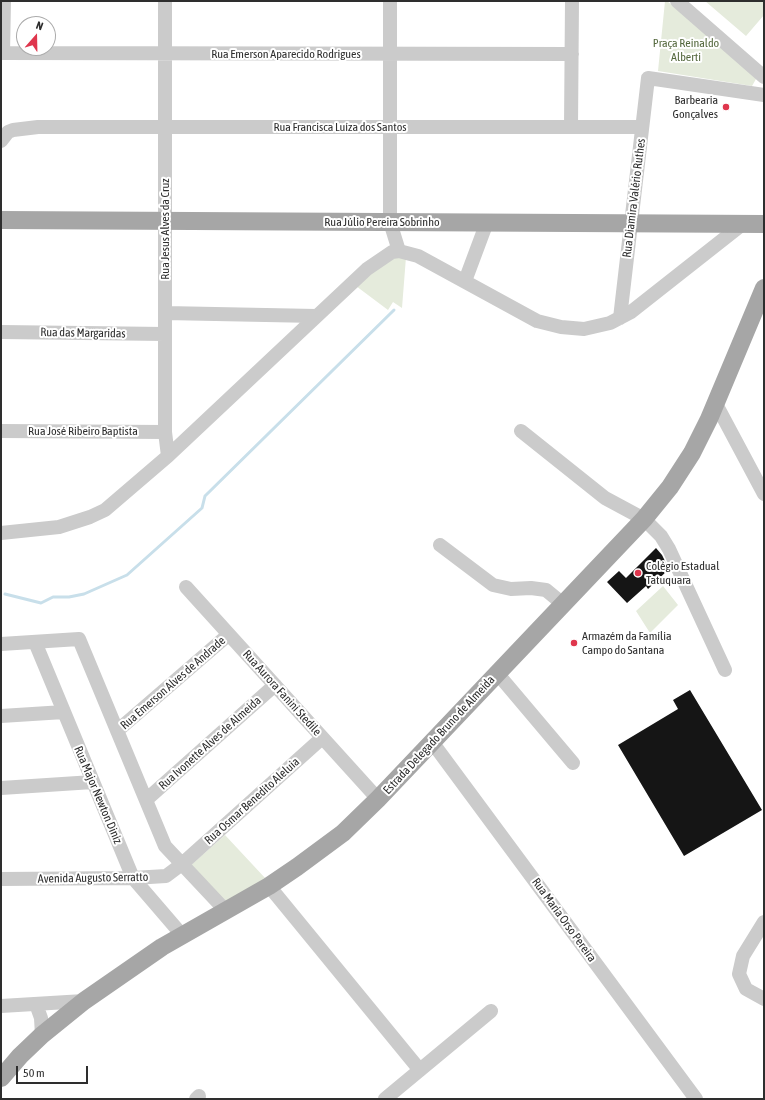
<!DOCTYPE html>
<meta charset="utf-8">
<style>
body{margin:0}
#map{position:relative;width:765px;height:1100px;overflow:hidden;background:#fff;font-family:"Asap Condensed",sans-serif}
canvas{display:block}
.frame{position:absolute;inset:0;border:2px solid #2e2e2e;pointer-events:none}
.north{position:absolute;left:16px;top:16px;width:40px;height:40px;box-sizing:border-box;background:#fff;border:1px solid #ababab;border-radius:50%;rotate:20deg;font-size:11px;font-weight:700;line-height:16px;text-align:center;color:#2e2e2e}
.north::after{content:'';display:block;margin:auto;width:14px;height:18px;background:#df364d;clip-path:polygon(50% 0,100% 100%,50% 72%,0 100%)}
.scale{position:absolute;left:16px;top:1066px;width:72px;height:18px;box-sizing:border-box;border:2px solid #2e2e2e;border-top:0;padding-left:5px;font-size:12px;line-height:14px;white-space:nowrap;color:#2e2e2e;-webkit-text-stroke:3px #fff;paint-order:stroke}
</style>
<div id="map">
<canvas width="765" height="1100"></canvas>
<div class="frame"></div>
<div class="north">N</div>
<div class="scale">50 m</div>
</div>
<script>
const g = document.querySelector('canvas').getContext('2d');
g.lineJoin = 'round';
function paint(path, color) { g.fillStyle = color; g.fill(path, 'evenodd'); }
const toPath = rows => new Path2D(rows.map(r => 'M' + r).join(''));
function trace(path, color, width, dash) { g.strokeStyle = color; g.lineWidth = width; g.lineCap = dash ? 'butt' : 'round'; g.setLineDash(dash || []); g.stroke(path); }
function write(font, color, halo, rows, align = 'center') {
  g.font = font + ' "Asap Condensed",sans-serif'; g.lineWidth = 4; g.setLineDash([]); g.textBaseline = 'middle'; g.strokeStyle = halo; g.fillStyle = color; for (const [text, x, y, turn = 0] of rows) {
    g.save(); g.translate(x, y); g.rotate((+turn || 0) * Math.PI / 180); g.textAlign = isNaN(turn) ? turn : align; if (halo) g.strokeText(text, 0, 0); g.fillText(text, 0, 0); g.restore();
  }
}
const green = toPath([
 [665,1,667,1,754,75,756,79,752,86,658,71],
 [705,1,764,1,764,15,746,36],
 [395,257,406,257,402,308,393,302,388,310,356,286,375,268],
 [663,586,678,605,650,633,636,611],
 [225,835,266,879,227,903,191,865]
]);
const stream = toPath([
 [5,594,41,603,53,597,69,597,84,594,127,575,202,508,205,496,394,310]
]);
const building = toPath([
 [656,548,662,555,669,569,648,589,646,586,627,603,607,582,619,571,626,578],
 [690,690,762,810,684,856,618,745,678,709,673,700]
]);
const minor = toPath([
 [165,1,165,432,168,456],
 [390,1,390,222,399,251],
 [677,1,764,77],
 [1,53,572,54],
 [3,53,4,1],
 [571,127,572,1],
 [1,141,8,132,13,130,38,127,642,127],
 [465,281,487,222],
 [165,313,316,316],
 [620,318,648,78,764,95],
 [1,332,165,334],
 [716,404,764,494],
 [1,431,165,432],
 [521,431,605,498,644,519,661,536,669,549,725,670],
 [1,533,59,527,90,517,105,510,168,456,367,269,392,252,399,251,418,256,537,321,561,327,584,329,610,323,631,312,744,223],
 [440,545,493,585,511,589,531,588,546,590,563,604],
 [186,587,378,799],
 [35,642,133,878,182,935],
 [1,644,79,639,165,846,226,911],
 [497,673,573,763],
 [1,716,64,712],
 [117,731,228,635],
 [432,742,696,1099],
 [1,788,93,782],
 [146,800,275,685],
 [1,879,133,878,166,876,182,864,322,738],
 [269,886,419,1069],
 [764,922,743,956,739,974,746,989,764,999],
 [36,1004,41,1018,42,1035],
 [1,1006,84,1001],
 [196,1099,199,1096],
 [385,1099,491,1011]
]);
const major = toPath([
 [1,220,764,224],
 [1,1078,20,1056,42,1035,84,1001,162,947,269,886,297,867,343,833,378,799,644,519,670,487,692,453,709,419,764,288]
]);
const markers = [
 [726,107,4,"#df364d"],
 [638,573,4,"#df364d"],
 [574,643,4,"#df364d"]
];
const parkNames = [
 ["Praça Reinaldo",686,43],
 ["Alberti",686,57]
];
const streetNames = [
 ["Rua Emerson Aparecido Rodrigues",286,54],
 ["Rua Francisca Luíza dos Santos",340,127],
 ["Rua Diamira Valério Ruthes",634,198,-83],
 ["Rua Júlio Pereira Sobrinho",382,222],
 ["Rua Jesus Alves da Cruz",165,229,-90],
 ["Rua das Margaridas",83,333,1],
 ["Rua José Ribeiro Baptista",83,431],
 ["Rua Emerson Alves de Andrade",173,683,-41],
 ["Rua Aurora Fanini Stedile",282,693,48],
 ["Estrada Delegado Bruno de Almeida",439,735,-47],
 ["Rua Ivonette Alves de Almeida",210,743,-42],
 ["Rua Major Newton Diniz",98,795,67],
 ["Rua Osmar Benedito Aleluia",252,801,-42],
 ["Avenida Augusto Serratto",93,878,-1],
 ["Rua Maria Orso Pereira",564,920,54]
];
const poiNames = [
 ["Barbearia",718,100,"right"],
 ["Gonçalves",718,114,"right"],
 ["Colégio Estadual",646,566],
 ["Tatuquara",646,580],
 ["Armazém da Família",582,636],
 ["Campo do Santana",582,650]
];
paint(green, '#e5ebdc');
trace(stream, '#c8dfea', 3);
paint(building, '#151515');
trace(minor, '#cbcbcb', 14);
trace(major, '#a6a6a6', 18);
for (const [x, y, r, color] of markers) { const dot = new Path2D(); dot.arc(x, y, r, 0, 2 * Math.PI); g.fillStyle = color; g.fill(dot); trace(dot, '#fff', 1.5); }
write('12px', '#54683d', '#fff', parkNames);
write('12px', '#2e2e2e', '#fff', streetNames);
write('12px', '#2e2e2e', '#fff', poiNames, 'left');
</script>
